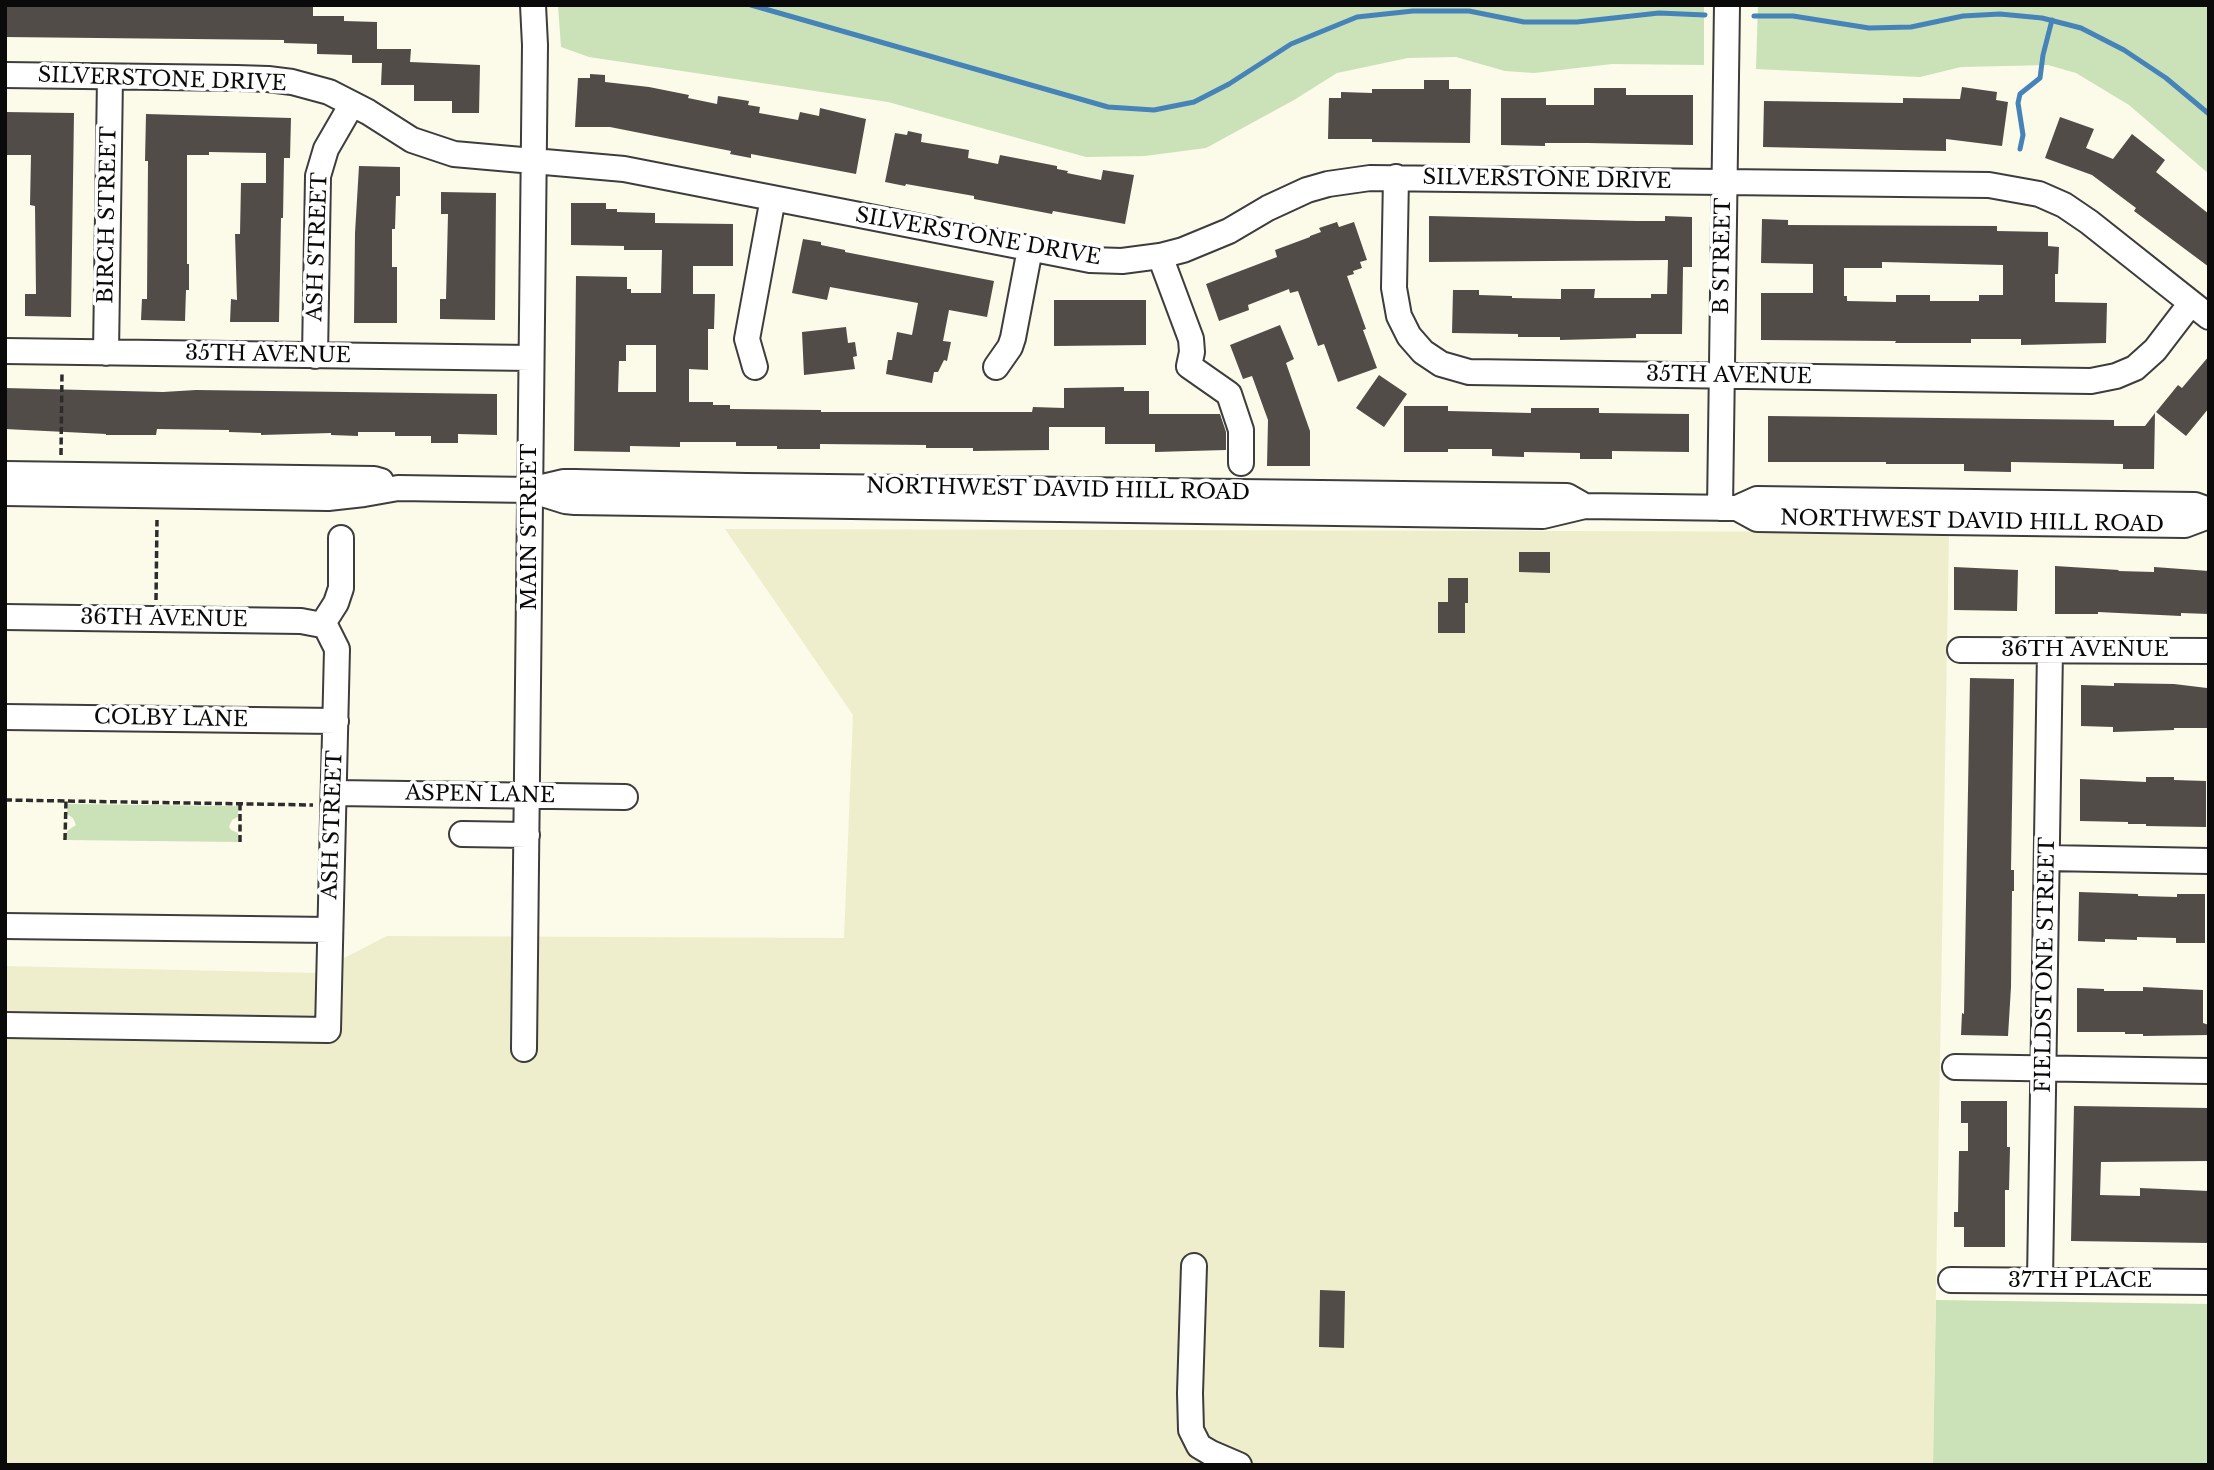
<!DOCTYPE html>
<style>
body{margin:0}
#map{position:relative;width:2214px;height:1470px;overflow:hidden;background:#fcfae9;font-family:"Libre Baskerville",serif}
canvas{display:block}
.frame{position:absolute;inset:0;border:7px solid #0a0a0a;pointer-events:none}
</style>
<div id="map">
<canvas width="2214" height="1470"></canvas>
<div class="frame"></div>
</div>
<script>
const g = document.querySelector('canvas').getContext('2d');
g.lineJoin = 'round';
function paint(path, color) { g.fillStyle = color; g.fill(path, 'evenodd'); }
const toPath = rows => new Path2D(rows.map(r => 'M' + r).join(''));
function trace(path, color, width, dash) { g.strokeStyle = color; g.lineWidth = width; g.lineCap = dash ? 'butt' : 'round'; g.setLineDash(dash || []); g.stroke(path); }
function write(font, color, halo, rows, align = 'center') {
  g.font = font + ' "Libre Baskerville",serif'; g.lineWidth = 7; g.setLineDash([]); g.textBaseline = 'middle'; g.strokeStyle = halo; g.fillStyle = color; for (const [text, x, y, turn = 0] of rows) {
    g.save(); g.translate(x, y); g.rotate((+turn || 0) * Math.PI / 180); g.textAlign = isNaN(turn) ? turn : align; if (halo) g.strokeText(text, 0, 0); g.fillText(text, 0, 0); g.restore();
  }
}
const farmland = toPath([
 [725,529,1949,532,1933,1465,5,1465,5,966,315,973,387,936,844,938,853,715]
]);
const green = toPath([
 [558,5,1704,5,1704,65,1612,64,1534,73,1505,71,1456,57,1408,58,1337,73,1294,100,1206,148,1145,156,1086,157,888,102,589,57,561,47],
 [1758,5,2209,5,2209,174,2129,105,2076,73,2048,65,1961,67,1920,77,1756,69],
 [68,804,238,806,238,817,232,820,229,827,231,830,238,833,238,842,67,840,67,831,76,825,73,818,67,814],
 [1936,1300,2209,1304,2209,1465,1933,1465]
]);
const stream = toPath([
 [751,5,1108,107,1154,110,1194,102,1229,84,1291,44,1357,17,1413,11,1469,11,1524,22,1577,22,1659,13,1705,15],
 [1754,16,1793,16,1869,28,1911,27,1963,16,2000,14,2042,18,2081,28,2124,50,2166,78,2209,114],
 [2020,149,2023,135,2018,103,2020,94,2040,78,2043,55,2052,20]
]);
const building = toPath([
 [5,5,313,5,313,16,344,16,344,21,377,22,377,49,411,49,410,62,480,65,479,113,452,113,452,101,414,101,414,85,381,85,382,63,352,63,352,55,317,54,317,44,284,43,284,40,5,37],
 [590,74,605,75,605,82,649,87,689,95,688,98,717,104,718,96,749,101,748,105,760,107,759,113,798,120,800,112,819,116,820,108,866,119,856,174,751,154,751,158,730,154,731,151,610,127,575,127,578,78,590,78],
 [1424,80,1449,80,1449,89,1471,89,1470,143,1372,142,1372,139,1328,139,1329,98,1341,98,1341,92,1372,93,1372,89,1424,89],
 [1962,87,1997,92,1996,100,2008,102,2002,146,1946,139,1946,151,1763,147,1764,101,1903,103,1903,98,1960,99],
 [1594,88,1626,88,1626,95,1693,95,1693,145,1588,143,1545,143,1545,146,1501,145,1501,98,1546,98,1546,105,1594,105],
 [5,112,74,113,71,317,25,316,25,294,36,294,35,206,30,205,31,155,5,155],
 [146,114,291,118,290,158,284,158,283,218,281,218,279,322,230,322,231,299,237,300,235,234,240,234,241,183,266,183,266,153,209,152,209,155,187,155,187,264,189,264,189,290,186,290,185,321,141,320,142,299,147,299,148,161,145,161],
 [2060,117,2094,129,2086,148,2113,159,2132,134,2165,160,2156,172,2209,214,2209,267,2134,211,2136,208,2092,175,2045,158],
 [908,131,922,134,921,142,969,150,968,158,998,164,1000,155,1057,166,1057,169,1068,171,1067,173,1101,180,1103,170,1134,175,1125,224,1053,211,1052,214,974,199,974,196,906,184,905,186,885,182,895,133,907,135],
 [359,166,400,167,400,196,396,196,395,229,392,229,392,267,397,267,397,323,354,323,355,233],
 [441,192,496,193,495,320,440,319,440,299,446,299,448,214,441,214],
 [571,203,606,203,606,209,617,209,617,212,655,213,655,223,733,224,733,266,693,266,693,294,715,294,714,329,708,329,708,370,689,369,689,402,713,402,713,405,730,405,730,409,821,410,821,412,1032,412,1033,407,1064,408,1064,388,1124,387,1124,391,1149,391,1149,414,1220,414,1226,432,1226,450,1155,452,1155,444,1105,444,1105,427,1049,427,1049,450,973,451,973,448,926,448,926,445,820,444,820,449,777,449,777,446,736,446,736,442,680,442,680,447,630,446,630,452,574,451,576,276,627,277,627,289,631,289,631,293,661,293,662,250,624,250,624,246,571,245],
 [626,345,656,345,656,392,618,392,619,361,626,361],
 [1429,216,1637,221,1665,221,1665,216,1692,217,1692,267,1683,267,1682,334,1636,334,1636,338,1560,340,1560,337,1518,337,1518,334,1452,333,1453,290,1479,290,1479,295,1512,296,1512,298,1561,299,1561,289,1595,289,1594,298,1651,298,1651,294,1667,294,1668,260,1429,262],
 [1762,219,1788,220,1788,225,1997,226,1997,231,2048,232,2048,246,2059,247,2058,274,2055,274,2055,302,2107,303,2106,343,2021,345,2021,339,1971,339,1971,343,1895,343,1896,341,1761,340,1761,293,1813,293,1813,264,1761,263],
 [1882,262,2003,265,2003,295,1979,295,1979,301,1930,301,1930,295,1896,295,1896,302,1847,301,1847,296,1844,296,1844,268,1882,268],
 [1337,222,1339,227,1354,222,1367,260,1360,262,1362,268,1353,271,1354,274,1347,276,1366,329,1363,330,1377,368,1338,382,1324,344,1318,346,1298,291,1290,293,1289,289,1248,305,1249,310,1219,321,1206,284,1277,257,1275,250,1310,237,1310,236,1321,232,1319,228],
 [803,239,821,242,821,245,845,250,845,252,994,281,987,317,949,310,943,341,951,342,947,361,944,360,938,372,934,372,932,383,886,374,888,360,892,360,897,332,912,335,918,303,830,287,827,300,792,293],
 [1054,300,1146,300,1146,345,1054,346],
 [1280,325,1294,359,1286,363,1310,431,1310,466,1267,466,1268,420,1252,376,1243,379,1230,345],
 [846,327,848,343,855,342,857,356,853,357,855,369,804,375,802,332],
 [2209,356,2209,408,2186,436,2156,412,2178,385,2182,388],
 [1379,375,1407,394,1384,427,1356,408],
 [5,388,163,392,196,390,497,394,497,435,458,434,458,443,431,443,431,436,395,436,395,432,358,432,358,436,331,435,331,433,261,435,261,433,229,432,229,430,157,429,156,435,106,435,106,434,5,429],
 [1404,406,1448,406,1448,411,1531,413,1531,408,1599,408,1599,413,1689,414,1689,452,1612,451,1612,459,1580,459,1580,453,1524,452,1524,457,1492,456,1492,449,1448,449,1448,452,1404,452],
 [2155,413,2154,469,2123,469,2123,464,2011,462,2011,472,1964,471,1964,464,1886,464,1886,462,1768,462,1768,416,2114,420,2114,426,2145,426],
 [1519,552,1550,552,1550,573,1519,572],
 [2055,566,2119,570,2118,571,2154,572,2154,567,2209,571,2209,614,2181,613,2181,616,2098,612,2098,614,2055,614],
 [1954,567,2018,570,2017,611,1954,610],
 [1448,578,1468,578,1468,603,1465,603,1465,633,1438,633,1438,602,1448,602],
 [1970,678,2014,679,2011,870,2014,870,2014,891,2012,891,2011,987,2008,1036,1961,1035,1962,1013,1964,1014],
 [2114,683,2174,684,2207,688,2207,728,2174,728,2174,730,2113,732,2113,727,2081,726,2081,685,2114,686],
 [2146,777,2174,777,2174,780,2206,781,2206,827,2146,826,2146,824,2128,824,2128,822,2080,821,2080,779,2146,782],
 [2079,892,2138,894,2138,896,2177,897,2177,894,2205,894,2205,943,2176,943,2176,938,2137,937,2137,940,2105,939,2105,942,2078,941],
 [2143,987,2203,990,2203,1023,2209,1025,2209,1035,2143,1036,2143,1034,2125,1034,2125,1032,2077,1032,2077,988,2104,989,2104,991,2143,991],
 [1961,1101,2007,1101,2007,1147,2010,1147,2009,1190,2005,1190,2005,1247,1964,1247,1964,1227,1954,1227,1954,1212,1958,1212,1959,1151,1968,1151,1968,1123,1961,1123],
 [2074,1106,2209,1108,2209,1161,2101,1162,2100,1195,2140,1196,2140,1188,2209,1191,2209,1243,2071,1241],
 [1320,1290,1345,1291,1344,1348,1319,1347]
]);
const path = toPath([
 [61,455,62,372],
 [156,600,157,520],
 [5,800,313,805],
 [65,840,66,801],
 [240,842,240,803]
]);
const minor = toPath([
 [5,75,237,78,268,79,292,82,329,92,368,112,412,140,454,154,624,169,1090,260,1122,261,1160,256,1183,250,1229,231,1268,208,1307,190,1328,184,1370,178,1989,185,2039,194,2064,205,2089,222,2209,317],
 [1396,177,1394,288,1399,316,1409,336,1423,352,1441,364,1469,372,2091,381,2116,376,2135,368,2155,350,2191,303],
 [1160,256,1191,339,1192,352,1189,366,1229,394,1241,430,1241,463],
 [5,351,531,358],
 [106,353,110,77],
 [315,356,318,176,326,149,352,104],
 [755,367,747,339,773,198],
 [996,367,1010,347,1013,338,1030,249],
 [5,474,374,479,381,481],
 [530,490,565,501,575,502,1543,516,1585,506,1737,508,1757,499,2195,505,2209,510],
 [5,493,328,498,364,494,398,488,530,490,564,482,575,482,746,486,1567,496,1581,504],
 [1720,508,1727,5],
 [1737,508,1757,519,1943,522,2185,525,2209,516],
 [5,617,301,621,322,625],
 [322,625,336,603,341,588,341,538],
 [1960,650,2209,651],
 [5,717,336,721],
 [335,793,625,797],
 [462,834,527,835],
 [2047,858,2209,861],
 [5,926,330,930],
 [5,1025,328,1030,337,649,326,627,322,625],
 [524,1049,535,45,533,5],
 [1955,1067,2209,1071],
 [1194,1266,1190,1393,1191,1430,1199,1446,1211,1453,1239,1465],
 [1951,1280,2209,1282],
 [2040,1280,2050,650]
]);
const streetNames = [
 ["SILVERSTONE DRIVE",162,80,2],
 ["SILVERSTONE DRIVE",1547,180,1],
 ["BIRCH STREET",108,215,-89],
 ["SILVERSTONE DRIVE",978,237,10],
 ["ASH STREET",318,247,-88],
 ["B STREET",1723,256,-89],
 ["35TH AVENUE",268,355,1],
 ["35TH AVENUE",1729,376,1],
 ["NORTHWEST DAVID HILL ROAD",1058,490,1],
 ["NORTHWEST DAVID HILL ROAD",1972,522,1],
 ["MAIN STREET",530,527,-90],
 ["36TH AVENUE",164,619,1],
 ["36TH AVENUE",2085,650],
 ["COLBY LANE",171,719,1],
 ["ASPEN LANE",480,795,1],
 ["ASH STREET",333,825,-88],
 ["FIELDSTONE STREET",2046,965,-89],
 ["37TH PLACE",2080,1281]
];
paint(farmland, '#eeeecd');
paint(green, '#cbe1b8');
trace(stream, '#4683b9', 5);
paint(building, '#514c48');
trace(minor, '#3d3d3d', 28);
trace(path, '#2c2c2c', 3.5, [7, 3.5]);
trace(minor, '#fff', 24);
write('21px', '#0a0a0a', '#fff', streetNames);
</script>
